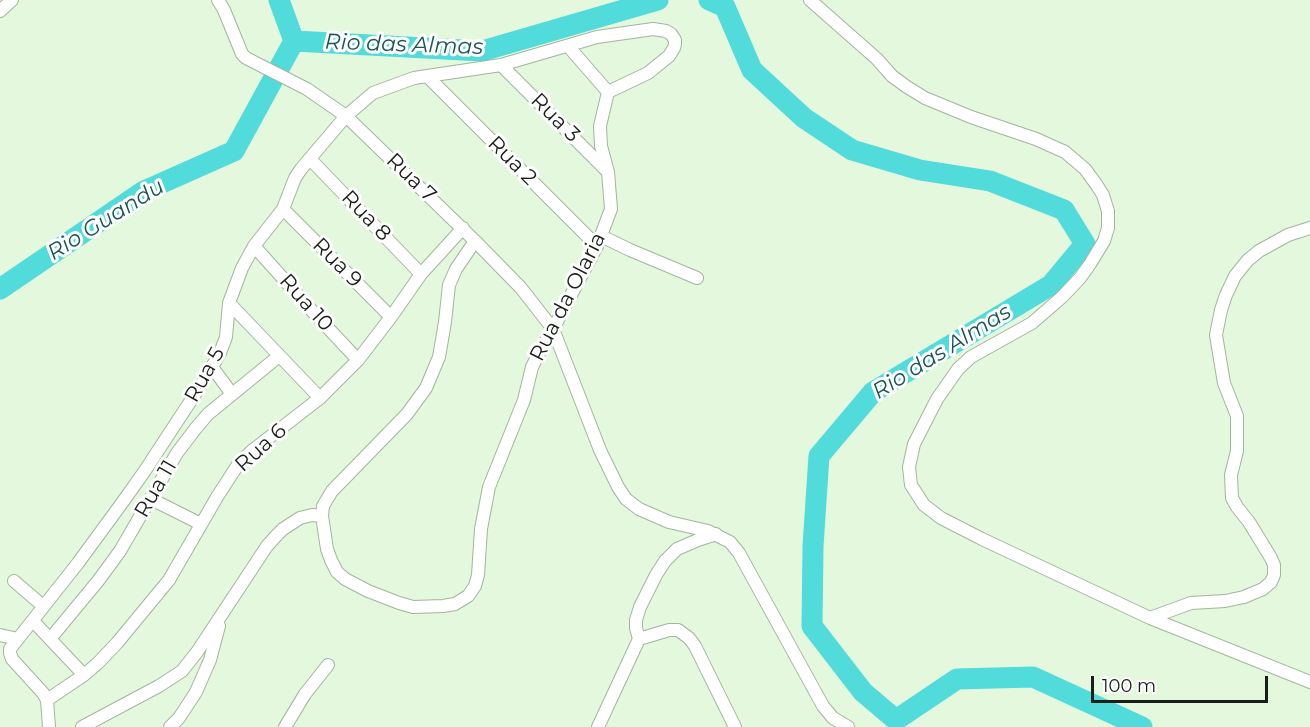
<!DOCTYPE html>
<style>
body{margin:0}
#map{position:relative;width:1310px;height:727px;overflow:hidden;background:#e4f8de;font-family:Montserrat,sans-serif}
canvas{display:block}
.scale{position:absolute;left:1091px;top:676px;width:177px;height:27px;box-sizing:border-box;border:3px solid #181f16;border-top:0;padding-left:8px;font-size:18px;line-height:21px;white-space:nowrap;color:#181f16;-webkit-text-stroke:4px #fefefe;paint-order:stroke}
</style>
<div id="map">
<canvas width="1310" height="727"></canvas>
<div class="scale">100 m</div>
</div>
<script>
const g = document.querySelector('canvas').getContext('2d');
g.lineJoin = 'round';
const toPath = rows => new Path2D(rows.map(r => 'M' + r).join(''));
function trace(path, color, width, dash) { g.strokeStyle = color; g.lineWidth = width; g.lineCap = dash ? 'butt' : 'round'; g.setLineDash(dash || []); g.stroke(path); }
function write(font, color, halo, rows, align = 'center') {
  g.font = font + ' Montserrat,sans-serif'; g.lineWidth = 6; g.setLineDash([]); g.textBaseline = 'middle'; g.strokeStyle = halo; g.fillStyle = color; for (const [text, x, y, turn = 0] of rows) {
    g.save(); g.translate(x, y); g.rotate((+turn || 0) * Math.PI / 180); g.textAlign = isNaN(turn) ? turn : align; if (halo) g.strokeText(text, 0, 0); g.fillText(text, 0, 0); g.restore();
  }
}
const river = toPath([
 [279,0,294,41,482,51,658,0],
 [709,0,725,7,752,70,804,118,852,150,920,170,990,181,1064,210,1085,244,1051,285,873,392,819,456,813,546,812,626,863,692,896,720,957,679,1033,677,1142,727],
 [0,289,144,191,234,151,294,41]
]);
const minor = toPath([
 [218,0,224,10,242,54,246,58,307,89,346,116,475,241,521,288,553,329,600,450,618,487,626,499,639,509,669,522,708,531,730,542,739,553,823,706,833,718,848,727],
 [810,0,877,59,892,76,907,87,925,98,971,117,1036,139,1065,152,1085,169,1096,184,1103,195,1108,211,1108,228,1104,241,1090,264,1080,278,1062,297,1032,323,971,357,958,369,937,399,914,444,909,467,911,485,924,505,941,518,982,539,1150,618,1310,682],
 [0,11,12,0],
 [568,46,608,92],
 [501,65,607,171],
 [427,76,597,246],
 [310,159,421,274],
 [283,209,391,317],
 [601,236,630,250,697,278],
 [254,246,314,313,358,360],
 [229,303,320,398],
 [212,367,232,394],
 [151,499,201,524],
 [14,581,43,606],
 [1150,618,1191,603,1225,601,1244,597,1263,589,1271,582,1274,575,1274,565,1271,558,1249,522,1237,507,1232,498,1231,475,1237,451,1237,416,1224,383,1216,335,1221,310,1226,295,1235,276,1248,260,1259,251,1288,235,1310,228],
 [33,621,84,675],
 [0,635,18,639],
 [50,639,98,581,120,551,177,453,196,428,208,414,279,356],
 [639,639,669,630,678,630,689,638,695,646,735,727],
 [47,700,84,675,98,663,117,643,169,580,217,497,239,463,253,450,320,398,358,360,391,317,421,274,463,228],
 [49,727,47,700,43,693,12,659,10,653,10,649,78,563,122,503,144,472,205,379,220,353,226,337,229,303,242,268,254,246,283,209,295,178,301,169,346,116,373,93,414,78,501,65,597,37,653,29,666,31,671,34,675,40,675,44,674,48,669,56,648,73,608,92,600,126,601,146,608,172,611,209,597,246,553,329,541,349,532,367,524,400,489,487,481,529,478,575,475,586,468,596,455,604,443,606,413,607,399,603,368,591,345,579,337,572,331,560,327,549,322,516,323,506,332,491,407,414,426,388,439,357,445,322,449,285,456,269,475,241],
 [82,727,159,686,182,671,197,652,267,546,276,536,283,529,300,518,312,515,322,516],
 [170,727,179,718,196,692,210,660,219,626],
 [285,727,305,694,328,665],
 [598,727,639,639,636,628,636,620,640,607,656,575,665,561,677,549,698,540,716,534]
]);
const streetNames = [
 ["Rua 3",555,118,45],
 ["Rua 2",512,161,45],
 ["Rua 7",411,178,44],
 ["Rua 8",366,216,46],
 ["Rua 9",337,263,45],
 ["Rua da Olaria",568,297,-63],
 ["Rua 10",306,303,48],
 ["Rua 5",205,375,-61],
 ["Rua 6",261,448,-42],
 ["Rua 11",156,489,-60]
];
const waterNames = [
 ["Rio das Almas",404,45,2],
 ["Rio Guandu",106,220,-32],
 ["Rio das Almas",942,352,-32]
];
trace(river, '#51dbda', 21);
trace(minor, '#a2b59d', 14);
trace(minor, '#fff', 12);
write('21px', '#181f16', '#fefefe', streetNames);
write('italic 22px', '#1b5555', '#fefefe', waterNames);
</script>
